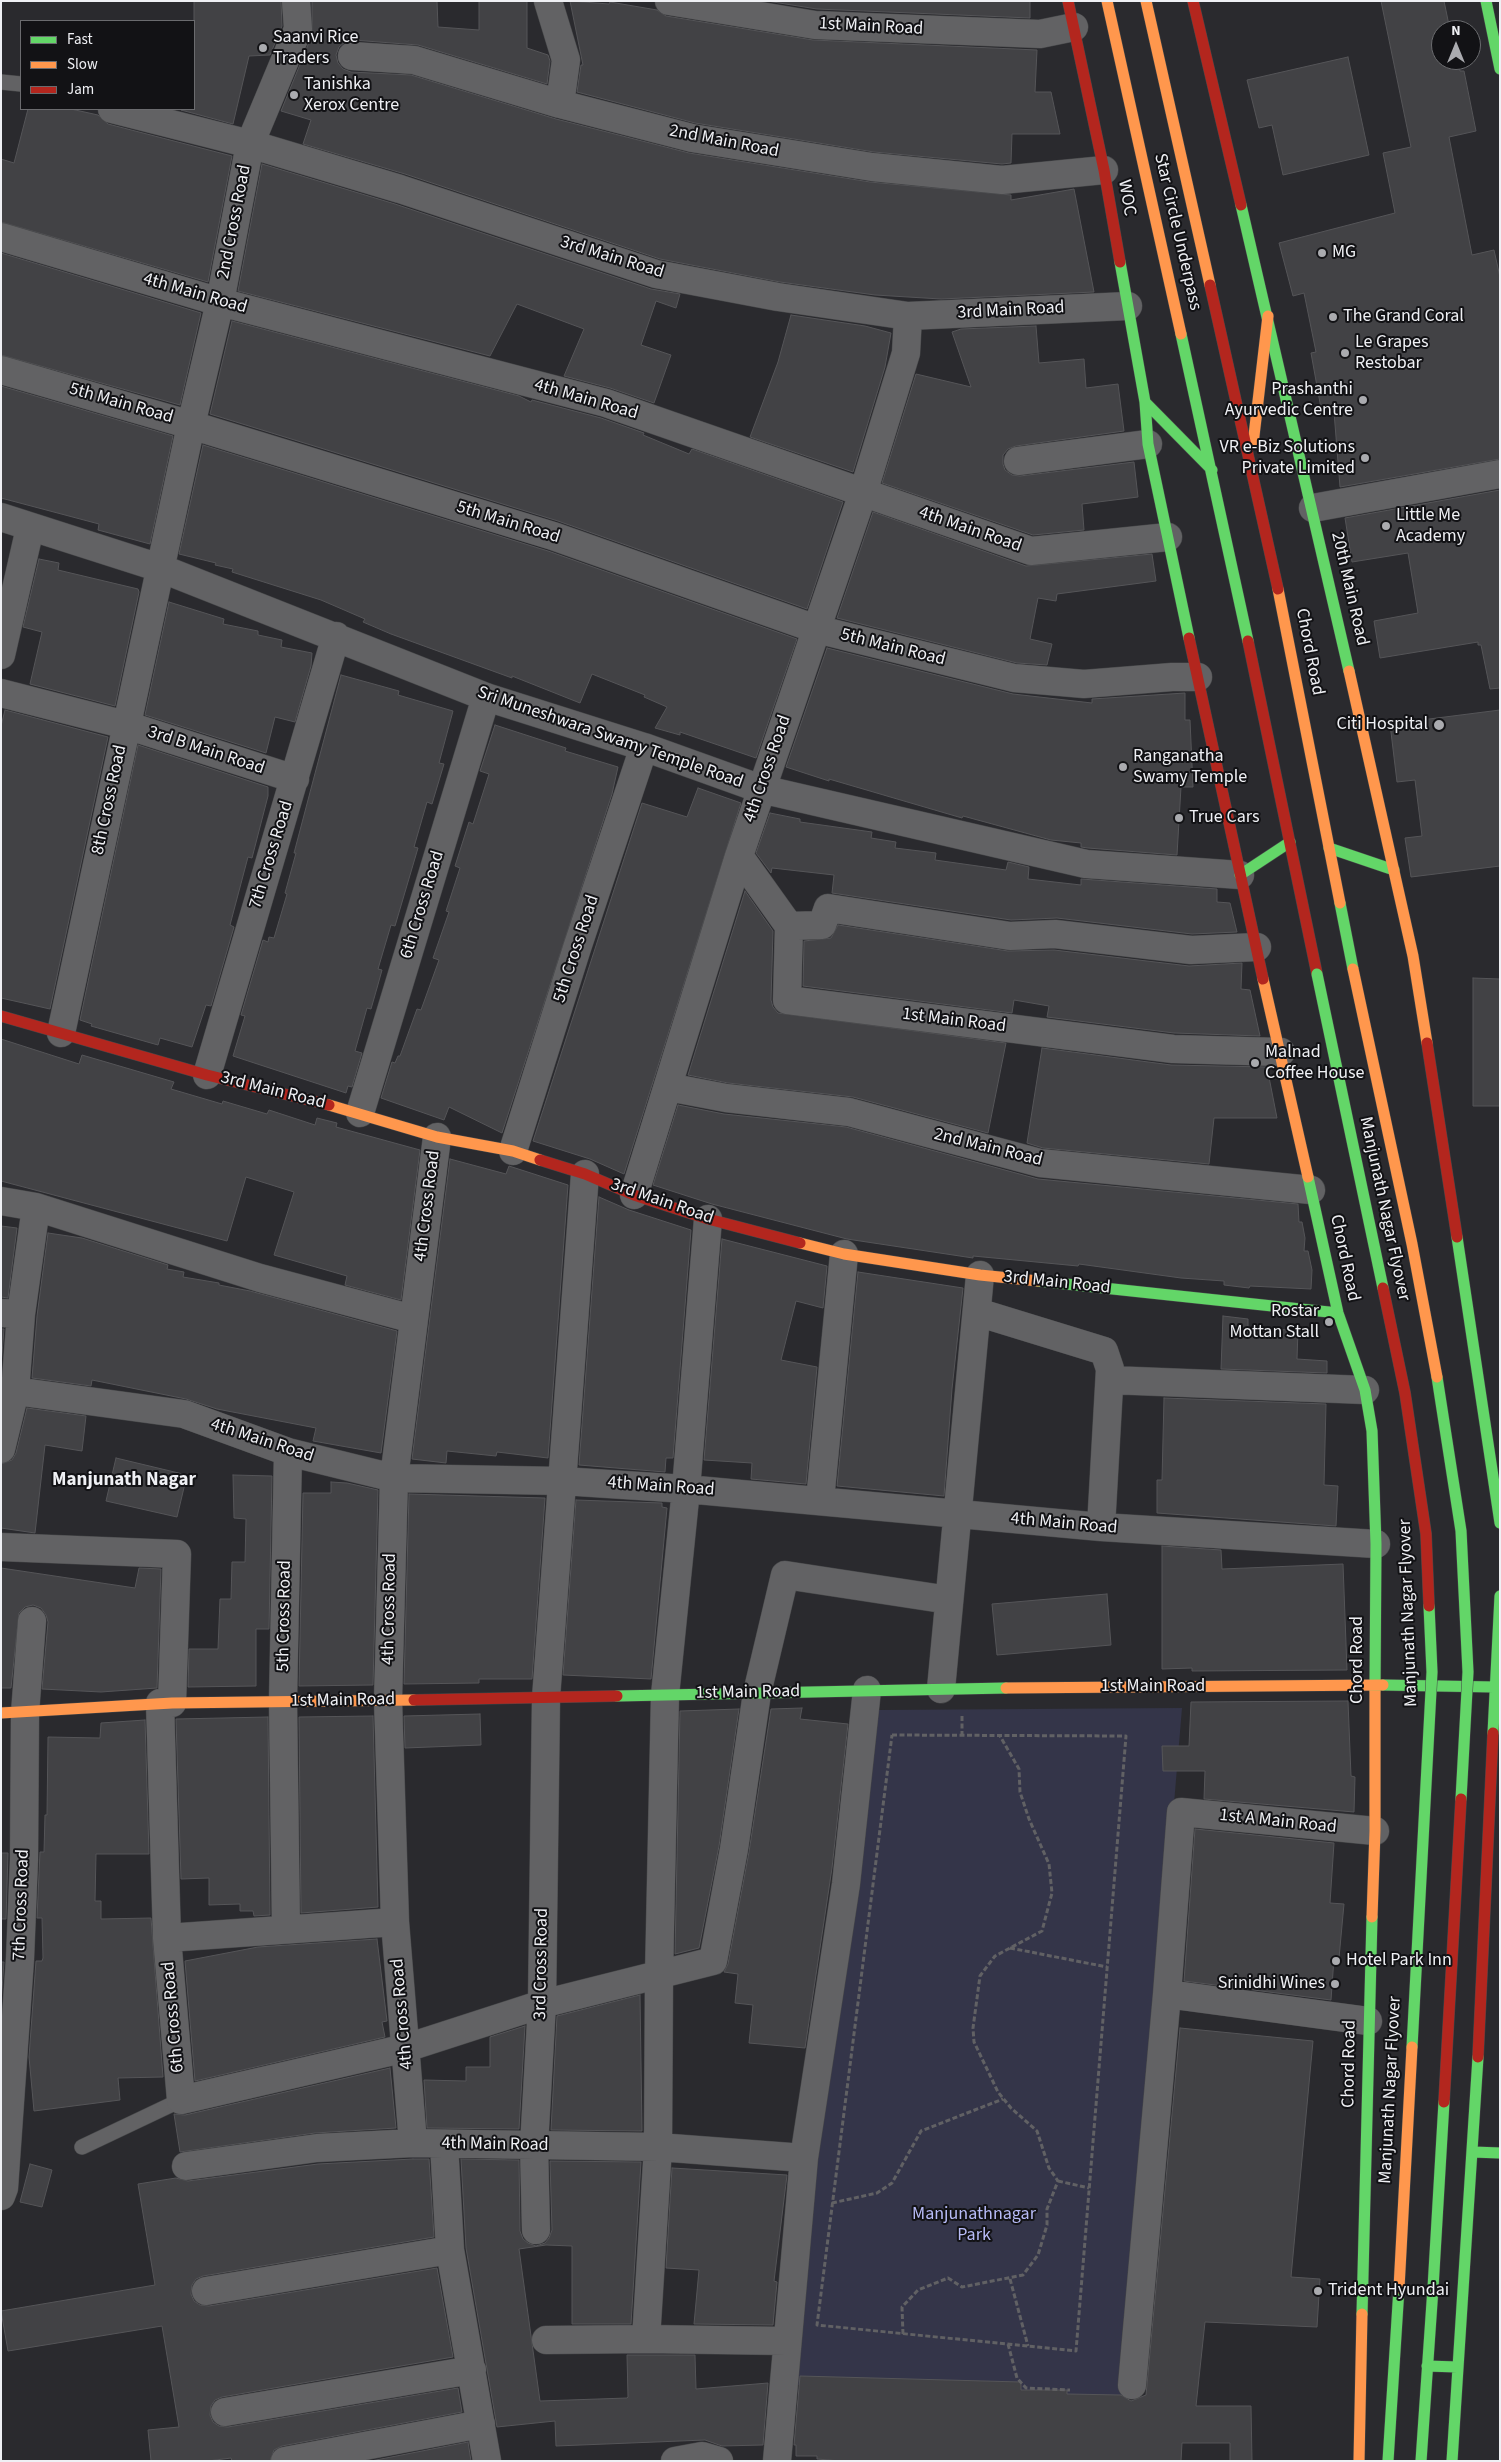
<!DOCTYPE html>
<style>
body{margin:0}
#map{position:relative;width:1501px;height:2462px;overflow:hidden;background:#2a2a2e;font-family:"Source Sans 3",sans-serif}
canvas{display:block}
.frame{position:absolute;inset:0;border:2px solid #eff0f4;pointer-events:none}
.legend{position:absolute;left:20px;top:20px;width:175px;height:90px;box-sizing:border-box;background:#121215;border:1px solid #6a6b6e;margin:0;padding:6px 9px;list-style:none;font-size:15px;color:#eff0f4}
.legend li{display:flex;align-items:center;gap:10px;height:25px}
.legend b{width:25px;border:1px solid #6a6b6e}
.north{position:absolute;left:1431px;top:20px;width:50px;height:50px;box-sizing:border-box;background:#121215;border:1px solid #6a6b6e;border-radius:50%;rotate:0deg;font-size:14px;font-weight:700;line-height:20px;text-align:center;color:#eff0f4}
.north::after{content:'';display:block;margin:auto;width:18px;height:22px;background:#aaabaf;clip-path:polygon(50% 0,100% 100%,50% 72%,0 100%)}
</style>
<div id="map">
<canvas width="1501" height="2462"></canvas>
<div class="frame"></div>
<ul class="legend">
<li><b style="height:6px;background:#63d668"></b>Fast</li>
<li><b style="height:6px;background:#ff974d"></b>Slow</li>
<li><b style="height:6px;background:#b3261e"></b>Jam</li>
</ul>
<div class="north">N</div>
</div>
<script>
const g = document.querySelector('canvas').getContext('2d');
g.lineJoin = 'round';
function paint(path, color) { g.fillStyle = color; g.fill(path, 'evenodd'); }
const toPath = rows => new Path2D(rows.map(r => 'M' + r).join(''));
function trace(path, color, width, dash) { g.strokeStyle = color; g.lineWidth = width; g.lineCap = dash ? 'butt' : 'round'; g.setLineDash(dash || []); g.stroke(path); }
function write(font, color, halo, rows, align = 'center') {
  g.font = font + ' "Source Sans 3",sans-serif'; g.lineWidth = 4; g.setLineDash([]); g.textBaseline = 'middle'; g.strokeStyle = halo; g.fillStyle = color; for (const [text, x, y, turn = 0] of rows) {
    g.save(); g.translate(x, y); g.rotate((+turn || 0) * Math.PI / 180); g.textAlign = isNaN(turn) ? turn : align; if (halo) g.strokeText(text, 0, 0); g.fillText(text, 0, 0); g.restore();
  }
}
const green = toPath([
 [1182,1708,1123,2413,786,2384,877,1710]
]);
const building = toPath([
 [194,1,281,1,282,26,270,55,249,56,233,124,181,110,194,109,194,1],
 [312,1,437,1,438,27,479,30,479,1,527,1,527,48,548,55,550,61,547,84,418,45,353,40,345,42,339,47,336,55,338,63,343,69,351,72,411,75,556,119,689,153,870,182,1011,195,1011,200,1074,189,1094,292,941,299,875,295,780,282,660,259,405,174,303,144,311,120,281,111,312,35,312,1],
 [570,1,609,4,610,2,657,10,666,16,813,40,1037,50,1035,92,1051,92,1060,134,1012,134,1011,163,1002,164,874,152,695,123,577,92,581,65,583,65,570,1],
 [767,1,1030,1,1030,18,817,9,767,1],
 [1381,1,1444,1,1450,30,1441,30,1441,60,1458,60,1460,71,1464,71,1476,131,1449,137,1472,255,1494,250,1500,277,1500,459,1340,487,1334,412,1322,414,1311,353,1316,352,1304,293,1293,296,1279,243,1395,213,1383,153,1411,147,1381,1],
 [1348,57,1369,155,1283,175,1272,125,1259,128,1247,80,1348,57],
 [28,109,71,109,98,115,108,124,232,156,208,282,1,222,1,159,14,163,28,109],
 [262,164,395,204,651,289,680,294,676,308,656,301,641,345,671,355,654,403,610,388,564,376,584,329,517,304,490,356,238,291,262,164],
 [1,253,201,313,180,405,1,355,1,253],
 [791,315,865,326,891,333,885,367,853,472,750,437,778,362,791,315],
 [232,321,519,396,531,402,532,400,601,418,644,433,643,435,689,454,692,449,843,502,807,609,558,521,210,414,232,321],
 [1036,326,1039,363,1084,359,1086,388,1118,384,1124,431,1016,446,1008,449,1003,455,1003,464,1005,470,1012,475,1020,476,1134,462,1138,497,1082,504,1084,530,1033,535,882,483,916,374,971,387,952,332,961,329,1036,326],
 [1,386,173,436,150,544,98,530,99,524,1,498,1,386],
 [203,445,548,551,797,639,756,758,680,732,680,735,655,728,667,707,644,697,645,695,592,674,580,703,512,676,512,678,391,634,363,622,365,619,321,600,232,572,233,569,215,565,216,563,179,554,203,445],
 [1500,490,1500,688,1490,689,1481,645,1478,645,1478,642,1380,658,1374,621,1418,613,1408,553,1352,562,1345,518,1500,490],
 [873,512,1026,566,1152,554,1156,581,1057,594,1056,601,1038,598,1030,639,1052,644,1047,665,1017,663,837,618,873,512],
 [39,559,59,563,58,570,138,589,139,592,115,706,30,684,42,632,23,627,39,559],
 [169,602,224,619,223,624,258,631,258,635,282,640,281,647,312,653,311,666,295,722,275,717,266,753,145,715,169,602],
 [827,648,1013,694,1092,703,1092,699,1185,693,1185,720,1190,720,1193,787,1181,787,1177,855,1088,848,1081,847,1081,843,1051,840,963,816,962,818,829,779,829,781,786,767,827,648],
 [341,675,399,691,398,695,453,711,439,763,444,764,432,804,427,802,414,847,418,848,395,926,391,925,378,969,382,970,377,988,371,1009,367,1008,355,1051,362,1053,352,1087,348,1086,346,1093,233,1056,245,1016,241,1015,263,940,268,942,269,937,274,938,287,894,285,893,296,853,294,853,341,675],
 [5,710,108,737,50,1009,1,998,1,726,5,710],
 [1500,710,1500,866,1411,877,1405,838,1422,836,1415,780,1397,782,1390,724,1500,710],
 [495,725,566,748,565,751,618,767,612,794,502,1133,449,1107,444,1120,381,1098,392,1062,395,1063,398,1056,400,1056,417,1009,421,1010,439,960,433,958,449,912,446,911,460,868,455,866,469,822,473,824,489,774,480,771,495,725],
 [138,745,268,787,268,796,252,858,248,857,230,925,234,927,211,1006,206,1005,192,1047,160,1038,158,1045,91,1026,92,1024,80,1020,138,745],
 [698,788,741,803,624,1174,590,1159,533,1141,642,803,687,817,698,788],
 [770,813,800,819,800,822,872,832,871,838,896,842,895,848,936,853,935,860,1006,870,1008,862,1029,867,1028,879,1081,885,1081,879,1217,889,1217,902,1230,903,1237,932,1192,934,1057,918,1011,920,832,893,834,875,772,868,771,873,756,853,770,813],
 [745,891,773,931,771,1000,773,1007,778,1013,1006,1043,988,1133,853,1097,728,1083,688,1075,745,891],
 [838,925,1008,951,1054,950,1189,966,1242,963,1241,989,1250,990,1260,1036,1174,1033,1047,1017,1049,1006,1014,1000,1012,1013,803,986,804,941,831,938,838,925],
 [1473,978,1500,979,1500,1106,1473,1106,1473,978],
 [1,1039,79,1064,82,1055,174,1082,171,1089,222,1104,223,1101,267,1114,269,1110,315,1125,317,1118,337,1123,336,1127,420,1150,401,1300,345,1285,347,1276,274,1255,294,1192,246,1177,227,1241,1,1181,1,1039],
 [1042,1048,1171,1065,1267,1067,1277,1118,1214,1118,1209,1164,1043,1148,1027,1143,1042,1048],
 [678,1105,724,1114,846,1127,1038,1179,1298,1204,1299,1222,1302,1222,1305,1238,1304,1251,1308,1251,1312,1270,1311,1289,1250,1286,1249,1288,1224,1285,1224,1281,1181,1278,1079,1264,1078,1266,973,1256,973,1258,847,1239,712,1204,653,1185,678,1105],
 [450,1159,506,1174,509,1166,568,1185,548,1458,497,1452,496,1456,447,1451,446,1463,412,1459,450,1159],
 [599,1197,629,1210,691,1230,673,1458,666,1458,665,1472,579,1465,599,1197],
 [1,1226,17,1228,8,1298,1,1297,1,1226],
 [48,1233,82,1238,168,1265,167,1269,184,1272,183,1277,219,1283,219,1285,250,1291,397,1331,381,1453,313,1441,316,1428,217,1409,186,1399,92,1380,91,1386,32,1378,37,1316,48,1233],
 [722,1239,827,1266,823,1308,796,1301,781,1360,817,1367,806,1484,751,1479,752,1463,704,1460,722,1239],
 [858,1272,963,1288,952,1389,944,1496,837,1486,858,1272],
 [1223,1316,1248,1319,1248,1329,1298,1330,1297,1359,1327,1361,1327,1373,1221,1369,1223,1316],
 [1,1329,4,1329,1,1366,1,1329],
 [1164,1398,1326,1404,1324,1485,1338,1486,1336,1526,1157,1513,1157,1480,1162,1480,1164,1398],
 [27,1408,86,1416,82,1451,45,1445,35,1533,1,1528,1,1464,12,1460,16,1453,27,1408],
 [116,1458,187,1475,177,1517,106,1501,116,1458],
 [233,1475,272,1476,269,1629,256,1629,256,1686,188,1687,189,1649,218,1649,220,1599,231,1599,232,1562,245,1562,246,1519,234,1518,233,1475],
 [331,1482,347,1483,378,1490,373,1685,299,1686,303,1493,331,1493,331,1482],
 [409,1494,545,1498,532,1679,479,1679,479,1683,404,1684,409,1494],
 [576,1500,662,1503,662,1507,667,1508,651,1679,563,1675,576,1500],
 [1162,1546,1221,1550,1222,1569,1343,1564,1347,1670,1192,1671,1192,1668,1162,1669,1162,1546],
 [1,1568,135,1588,139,1568,161,1569,157,1688,101,1692,42,1689,48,1622,46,1615,41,1608,33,1605,25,1607,19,1613,11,1688,1,1688,1,1568],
 [1107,1594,1111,1645,997,1655,992,1604,1107,1594],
 [1348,1701,1351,1776,1355,1777,1354,1812,1204,1799,1205,1771,1163,1771,1162,1746,1189,1746,1191,1702,1348,1701],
 [802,1708,800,1719,848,1724,832,1868,805,2048,749,2043,753,2005,735,2003,738,1974,724,1972,728,1964,749,1852,771,1709,802,1708],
 [739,1709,719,1846,699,1948,675,1954,680,1711,739,1709],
 [480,1714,481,1745,405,1748,404,1716,480,1714],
 [373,1716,378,1907,301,1913,299,1717,373,1716],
 [268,1717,270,1915,254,1916,253,1911,240,1911,240,1904,209,1905,209,1878,181,1879,176,1719,268,1717],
 [145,1720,149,1854,96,1854,95,1901,101,1901,101,1919,151,1918,163,2077,118,2078,120,2100,34,2111,29,2057,36,1961,42,1961,43,1958,42,1918,37,1918,40,1852,44,1852,45,1815,47,1815,48,1737,100,1738,101,1723,145,1720],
 [1195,1829,1334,1843,1330,1903,1344,1904,1339,1958,1334,1958,1331,2000,1184,1981,1195,1829],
 [1,1853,8,1853,6,1919,1,1919,1,1853],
 [377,1939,387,2021,382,2022,385,2037,195,2081,185,1961,258,1947,377,1939],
 [1,1962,4,1962,1,2003,1,1962],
 [640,1995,642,2131,551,2130,557,2016,640,1995],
 [525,2026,519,2129,427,2128,424,2080,466,2081,466,2067,490,2067,490,2037,525,2026],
 [1180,2028,1313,2041,1291,2277,1320,2279,1317,2327,1205,2322,1196,2406,1251,2406,1252,2461,1230,2461,1230,2443,1182,2443,1181,2461,840,2461,817,2459,817,2456,796,2456,796,2445,794,2445,800,2376,1021,2382,1021,2390,1067,2390,1067,2394,1121,2395,1131,2401,1146,2395,1180,2028],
 [390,2068,396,2128,315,2133,180,2152,174,2114,185,2115,390,2068],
 [413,2159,429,2159,434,2237,203,2276,196,2279,192,2285,191,2294,194,2301,200,2305,209,2306,437,2268,453,2357,222,2397,215,2400,211,2406,210,2415,213,2422,219,2426,228,2427,458,2388,462,2412,282,2446,274,2450,270,2461,232,2461,231,2458,208,2461,151,2461,148,2430,179,2427,162,2326,8,2351,1,2311,155,2285,138,2184,176,2178,188,2181,318,2164,413,2159],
 [461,2159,519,2160,520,2231,523,2239,528,2243,536,2246,545,2243,549,2238,552,2230,550,2161,641,2162,631,2324,572,2324,572,2246,546,2245,519,2249,540,2401,627,2398,628,2397,627,2355,695,2355,696,2389,768,2383,763,2445,722,2446,705,2440,556,2446,555,2421,497,2427,466,2248,461,2159],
 [30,2164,52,2170,42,2207,20,2202,30,2164],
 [672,2168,787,2175,774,2281,777,2282,773,2325,694,2324,699,2270,666,2268,672,2168],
 [468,2442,471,2461,371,2461,468,2442]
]);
const path = toPath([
 [892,1735,1126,1736,1076,2351,817,2325,892,1735],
 [962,1736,962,1715],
 [1010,1948,1107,1967],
 [1058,2181,1089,2188],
 [832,2203,877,2193,892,2183,921,2131,1003,2099],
 [1010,2279,1028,2346],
 [903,2334,902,2307,918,2290,948,2278,962,2287,1023,2275,1038,2255,1047,2225,1047,2209,1058,2181,1049,2168,1037,2131,1011,2108,998,2092,974,2042,973,2028,980,1976,995,1956,1042,1931,1052,1893,1049,1864,1029,1819,1020,1792,1019,1769,1000,1736],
 [1008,2344,1017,2378,1026,2388,1070,2390]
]);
const lane = toPath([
 [1,82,21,84],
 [82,2147,181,2100]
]);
const street = toPath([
 [548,1,566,60,560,104],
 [669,1,815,25,1040,34,1074,27],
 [352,56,414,60,560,104,692,138,872,167,1002,180,1104,170],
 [112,109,250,144,400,189,656,274,778,297,908,316,1128,306],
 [1,237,220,302,606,403,1031,551,1168,537],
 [1,370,191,425,553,536,816,629,1014,678,1084,684,1172,677,1198,677],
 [1018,461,1148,444],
 [1313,508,1500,474],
 [1,517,160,568,486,697,644,747,761,789,1086,864,1240,875],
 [1,655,30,528],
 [1,693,126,725,295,779],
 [739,856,789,926,787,1000,1173,1049,1281,1052],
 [789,926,822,925,828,908,1010,936,1055,934,1191,950,1257,947],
 [61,1033,191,425,220,302,250,144,298,29,296,1],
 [207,1075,336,636],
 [668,1087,726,1098,849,1112,1040,1163,1311,1190],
 [360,1113,486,697],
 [513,1151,577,948,644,747],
 [634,1195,739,856,863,493,906,353,908,316],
 [1,1201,36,1207,260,1278,413,1319],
 [977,1312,1104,1351,1110,1369,1101,1527],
 [1,1313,21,1314,15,1391],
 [21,1314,36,1207],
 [1110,1380,1365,1390],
 [1,1449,15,1391,184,1414,288,1452,394,1478,562,1481,686,1489,1101,1527,1376,1544],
 [820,1500,844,1254],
 [1,1547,177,1554,172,1703],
 [941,1689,980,1275],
 [160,1703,167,1938,181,2100,406,2048,542,2004,713,1961,734,1849,757,1693,785,1575,949,1600],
 [286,1929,283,1701,288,1452],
 [167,1938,395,1922],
 [1368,2021,1167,1994,1181,1812,1375,1831],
 [413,2143,395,1922,388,1700,394,1478,437,1137],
 [444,2144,450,2250,487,2461],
 [186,2166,317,2148,413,2143,658,2147,804,2158],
 [1,2196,4,2188,20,1959,24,1860,25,1713,32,1621],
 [536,2230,534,2146,542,2004,546,1698,585,1174],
 [206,2291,450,2250],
 [646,2339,658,2147,659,1976,665,1695,686,1489,708,1219],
 [546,2340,646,2339,787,2341],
 [1132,2385,1167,1994],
 [225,2412,472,2370],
 [285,2461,481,2424],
 [675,2461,702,2456,719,2461],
 [777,2461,804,2158,846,1884,867,1690]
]);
const fast = toPath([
 [1486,1,1500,69],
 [1241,205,1349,671],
 [1120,262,1145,402,1148,444,1189,638],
 [1181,334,1248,641],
 [1145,402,1212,470],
 [1329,848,1394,870],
 [1240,875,1290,842],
 [1340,903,1353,969],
 [1308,1177,1338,1313,1365,1390,1372,1431,1376,1544,1375,1690],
 [1457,1237,1500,1523],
 [1038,1281,1338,1313],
 [1383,1685,1494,1687],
 [617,1696,1006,1688],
 [1493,1733,1500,1596],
 [1473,2152,1500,2153],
 [1362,2314,1372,1917],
 [1427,2366,1457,2367],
 [1388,2461,1399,2288],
 [1421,2461,1433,2288],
 [1452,2461,1478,2057]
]);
const slow = toPath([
 [1107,1,1181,334],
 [1146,1,1210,285],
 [1253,444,1268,316],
 [1278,589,1340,903],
 [1349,671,1413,956,1427,1043],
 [1263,979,1308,1177],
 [329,1105,437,1137,513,1151,540,1160],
 [800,1243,844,1254,980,1275,1038,1281],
 [1006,1688,1383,1685],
 [1,1713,172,1703,414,1700],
 [1372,1917,1375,1831,1375,1690],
 [1359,2461,1362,2314]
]);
const jam = toPath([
 [1068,1,1104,170,1120,262],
 [1193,1,1241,205],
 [1210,285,1278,589],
 [1189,638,1263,979],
 [1248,641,1317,974],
 [1,1016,207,1075,329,1105],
 [1427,1043,1457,1237],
 [540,1160,585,1174,634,1195,708,1219,800,1243],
 [414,1700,617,1696],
 [1478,2057,1493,1733]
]);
const fastBridge = toPath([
 [1317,974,1383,1288],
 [1437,1377,1461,1531,1468,1672,1461,1799],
 [1412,2047,1432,1672,1429,1606],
 [1433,2288,1444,2102]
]);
const slowBridge = toPath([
 [1353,969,1412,1244,1437,1377],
 [1399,2288,1412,2047]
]);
const jamBridge = toPath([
 [1383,1288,1405,1393,1426,1534,1429,1606],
 [1444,2102,1461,1799]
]);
const markers = [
 [263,48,5,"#aaabaf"],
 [294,95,5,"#aaabaf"],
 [1322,253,5,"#aaabaf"],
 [1333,317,5,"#aaabaf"],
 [1345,353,5,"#aaabaf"],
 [1363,400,5,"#aaabaf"],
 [1365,458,5,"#aaabaf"],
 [1386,526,5,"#aaabaf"],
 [1439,725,6,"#aaabaf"],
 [1123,767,5,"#aaabaf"],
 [1179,818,5,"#aaabaf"],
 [1255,1063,5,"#aaabaf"],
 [1329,1322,5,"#aaabaf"],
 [1336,1961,5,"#aaabaf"],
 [1335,1984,5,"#aaabaf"],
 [1318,2291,5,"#aaabaf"]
];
const streetNames = [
 ["1st Main Road",871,27,3],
 ["2nd Main Road",724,142,11],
 ["WOC",1126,198,80],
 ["2nd Cross Road",235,222,-79],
 ["Star Circle Underpass",1177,232,77],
 ["3rd Main Road",612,258,17],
 ["4th Main Road",195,294,16],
 ["3rd Main Road",1011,311,-3],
 ["4th Main Road",586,400,16],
 ["5th Main Road",121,404,16],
 ["5th Main Road",508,523,17],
 ["4th Main Road",970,530,19],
 ["20th Main Road",1349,589,77],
 ["5th Main Road",893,648,14],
 ["Chord Road",1309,652,79],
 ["Sri Muneshwara Swamy Temple Road",610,738,19],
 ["3rd B Main Road",206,751,18],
 ["4th Cross Road",768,769,-71],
 ["8th Cross Road",110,800,-78],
 ["7th Cross Road",272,855,-73],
 ["6th Cross Road",423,905,-73],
 ["5th Cross Road",577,949,-72],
 ["1st Main Road",954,1021,7],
 ["3rd Main Road",273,1091,14],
 ["2nd Main Road",988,1148,14],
 ["3rd Main Road",662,1202,19],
 ["4th Cross Road",428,1206,-83],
 ["Manjunath Nagar Flyover",1384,1209,78],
 ["Chord Road",1344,1258,78],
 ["3rd Main Road",1057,1283,6],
 ["4th Main Road",262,1441,18],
 ["4th Main Road",661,1487,4],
 ["4th Main Road",1064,1524,5],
 ["4th Cross Road",390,1609,-89],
 ["Manjunath Nagar Flyover",1409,1613,-92],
 ["5th Cross Road",285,1616,-89],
 ["Chord Road",1358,1660,-90],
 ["1st Main Road",1153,1687],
 ["1st Main Road",748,1693,-1],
 ["1st Main Road",343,1701,-1],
 ["1st A Main Road",1278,1822,6],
 ["7th Cross Road",22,1905,-88],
 ["3rd Cross Road",542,1964,-89],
 ["4th Cross Road",403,2014,-95],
 ["6th Cross Road",174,2017,-95],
 ["Chord Road",1350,2064,-89],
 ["Manjunath Nagar Flyover",1391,2090,-87],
 ["4th Main Road",495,2145,1]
];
const poiNames = [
 ["Saanvi Rice",273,38],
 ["Traders",273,59],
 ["Tanishka",304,85],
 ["Xerox Centre",304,106],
 ["MG",1332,253],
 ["The Grand Coral",1343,317],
 ["Le Grapes",1355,343],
 ["Restobar",1355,364],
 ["Prashanthi",1353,390,"right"],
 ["Ayurvedic Centre",1353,411,"right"],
 ["VR e-Biz Solutions",1355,448,"right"],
 ["Private Limited",1355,469,"right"],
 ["Little Me",1396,516],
 ["Academy",1396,537],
 ["Citi Hospital",1428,725,"right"],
 ["Ranganatha",1133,757],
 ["Swamy Temple",1133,778],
 ["True Cars",1189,818],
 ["Malnad",1265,1053],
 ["Coffee House",1265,1074],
 ["Rostar",1319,1312,"right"],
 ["Mottan Stall",1319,1333,"right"],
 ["Hotel Park Inn",1346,1961],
 ["Srinidhi Wines",1325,1984,"right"],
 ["Trident Hyundai",1328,2291]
];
const parkNames = [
 ["Manjunathnagar",974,2215],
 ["Park",974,2236]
];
const neighbourhoodNames = [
 ["Manjunath Nagar",124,1481]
];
paint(green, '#343549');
paint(building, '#424245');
trace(building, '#555558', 1);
trace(lane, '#464749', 16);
trace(street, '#464749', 29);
trace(fast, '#464749', 12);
trace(slow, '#464749', 12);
trace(jam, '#464749', 12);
trace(path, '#616164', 3, [5, 2.5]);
trace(lane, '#626264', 15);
trace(street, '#626264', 28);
trace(fast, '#63d668', 11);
trace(slow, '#ff974d', 11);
trace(jam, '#b3261e', 11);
trace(fastBridge, '#464749', 12, []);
trace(slowBridge, '#464749', 12, []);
trace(jamBridge, '#464749', 12, []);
trace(fastBridge, '#63d668', 11);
trace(slowBridge, '#ff974d', 11);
trace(jamBridge, '#b3261e', 11);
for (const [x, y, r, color] of markers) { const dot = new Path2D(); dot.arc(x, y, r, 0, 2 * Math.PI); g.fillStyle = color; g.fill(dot); trace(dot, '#121215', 2); }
write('18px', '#eff0f4', '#121215', streetNames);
write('18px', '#eff0f4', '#121215', poiNames, 'left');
write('18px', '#b7bbf6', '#121215', parkNames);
write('bold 19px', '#eff0f4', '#121215', neighbourhoodNames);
</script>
